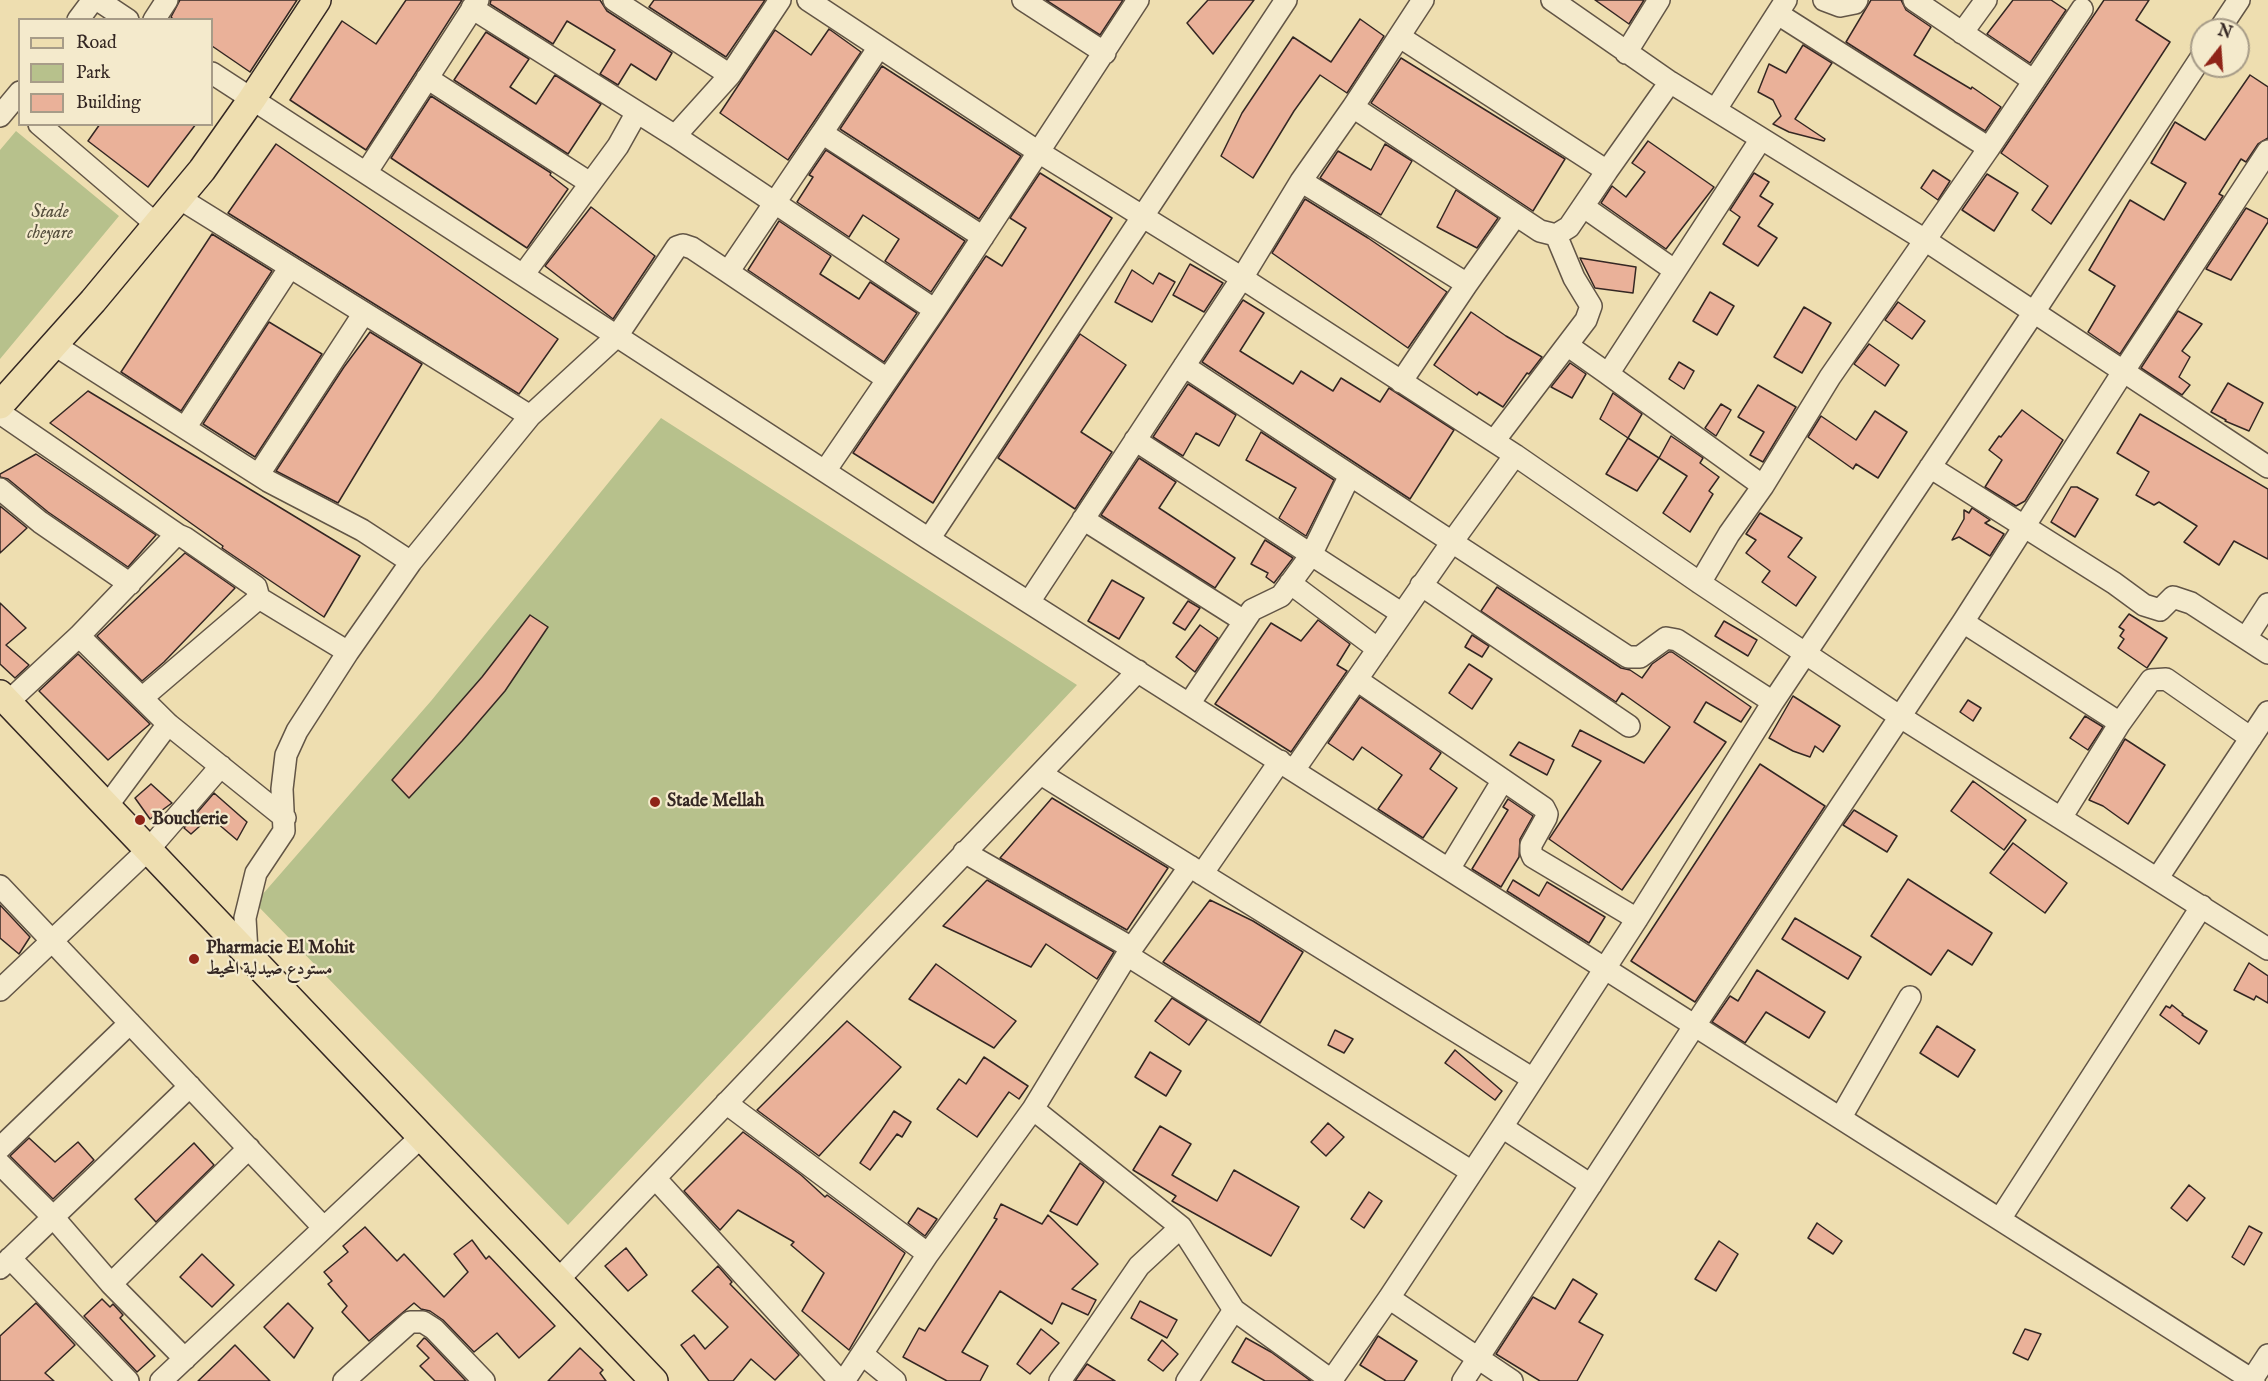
<!DOCTYPE html>
<meta charset="utf-8">
<style>
body{margin:0}
#map{position:relative;width:2268px;height:1381px;overflow:hidden;background:#eedeb0;font-family:"IM FELL English",serif}
canvas{display:block}
.legend{position:absolute;left:18px;top:18px;width:195px;height:108px;box-sizing:border-box;background:#f4eacc;border:2px solid #a79c88;margin:0;padding:8px 10px;list-style:none;font-size:18px;color:#342723}
.legend li{display:flex;align-items:center;gap:12px;height:30px}
.legend b{width:30px;border:2px solid #a79c88}
.north{position:absolute;left:2190px;top:18px;width:60px;height:60px;box-sizing:border-box;background:#f4eacc;border:2px solid #a79c88;border-radius:50%;rotate:17deg;font-size:16px;font-weight:700;line-height:24px;text-align:center;color:#342723}
.north::after{content:'';display:block;margin:auto;width:21px;height:27px;background:#8f2418;clip-path:polygon(50% 0,100% 100%,50% 72%,0 100%)}
</style>
<div id="map">
<canvas width="2268" height="1381"></canvas>
<ul class="legend">
<li><b style="height:8px;background:#eedeb0"></b>Road</li>
<li><b style="height:16px;background:#b7c18c"></b>Park</li>
<li><b style="height:16px;background:#eab199"></b>Building</li>
</ul>
<div class="north">N</div>
</div>
<script>
const g = document.querySelector('canvas').getContext('2d');
g.lineJoin = 'round';
function paint(path, color) { g.fillStyle = color; g.fill(path, 'evenodd'); }
const toPath = rows => new Path2D(rows.map(r => 'M' + r).join(''));
function trace(path, color, width, dash) { g.strokeStyle = color; g.lineWidth = width; g.lineCap = dash ? 'butt' : 'round'; g.setLineDash(dash || []); g.stroke(path); }
function write(font, color, halo, rows, align = 'center') {
  g.font = font + ' "IM FELL English",Amiri,serif'; g.lineWidth = 4.5; g.setLineDash([]); g.textBaseline = 'middle'; g.strokeStyle = halo; g.fillStyle = color; for (const [text, x, y, turn = 0] of rows) {
    g.save(); g.translate(x, y); g.rotate((+turn || 0) * Math.PI / 180); g.textAlign = isNaN(turn) ? turn : align; if (halo) g.strokeText(text, 0, 0); g.fillText(text, 0, 0); g.restore();
  }
}
const green = toPath([
 [16,131,119,216,0,359,0,150],
 [661,418,1077,685,568,1225,255,903,431,701]
]);
const building = toPath([
 [180,0,297,0,250,72,212,46,212,20,174,20,171,17,180,0],
 [406,0,462,0,366,150,290,100,342,21,376,44,406,0],
 [491,0,600,0,607,11,672,53,656,80,631,64,618,85,600,74,615,50,567,21,553,44,490,4,491,0],
 [654,0,765,0,726,57,649,7,654,0],
 [1046,0,1123,0,1100,35,1046,0],
 [1208,0,1254,0,1213,54,1187,23,1208,0],
 [1595,0,1644,0,1629,24,1595,0],
 [1871,0,1901,0,1906,10,1931,27,1914,55,1971,89,1972,87,2001,107,1985,131,1846,42,1871,0],
 [2013,0,2051,0,2066,10,2030,63,1987,34,2013,0],
 [2104,0,2149,0,2136,20,2170,42,2051,224,2032,210,2048,186,2001,153,2104,0],
 [1360,19,1384,36,1347,93,1320,75,1294,111,1253,178,1221,156,1242,113,1293,37,1331,62,1360,19],
 [829,29,861,52,788,160,720,113,775,30,811,55,829,29],
 [486,32,529,59,510,87,536,104,555,75,601,104,568,154,454,80,486,32],
 [1803,45,1832,63,1795,119,1825,139,1824,141,1789,132,1773,124,1781,116,1773,100,1758,92,1769,64,1786,73,1803,45],
 [1401,58,1565,159,1533,211,1371,103,1401,58],
 [882,66,1021,156,979,219,840,129,882,66],
 [2250,75,2268,87,2268,138,2258,144,2246,162,2241,159,2219,194,2223,196,2120,354,2088,332,2115,286,2089,270,2130,200,2164,220,2186,183,2151,163,2175,122,2205,140,2250,75],
 [431,96,551,173,550,175,568,189,527,248,391,158,431,96],
 [100,124,196,124,148,187,88,141,100,124],
 [1648,141,1714,187,1666,249,1601,203,1612,186,1626,197,1645,172,1632,163,1648,141],
 [276,144,558,339,519,394,228,213,276,144],
 [1385,144,1412,161,1381,215,1320,178,1338,151,1371,170,1385,144],
 [826,150,965,241,931,292,885,261,899,239,863,215,849,237,797,202,813,177,809,175,826,150],
 [1933,170,1950,181,1938,200,1921,188,1933,170],
 [1040,173,1112,218,933,503,853,453,986,256,1002,266,1026,228,1010,218,1040,173],
 [1754,173,1769,182,1760,196,1773,204,1758,226,1777,238,1758,266,1723,244,1740,217,1730,210,1754,173],
 [1987,174,2018,193,1994,231,1962,210,1987,174],
 [1456,190,1498,218,1477,248,1437,227,1456,190],
 [1305,199,1368,238,1447,292,1408,348,1272,253,1305,199],
 [591,207,655,256,613,319,545,266,591,207],
 [2246,208,2268,219,2268,222,2231,280,2206,269,2246,208],
 [779,221,831,256,820,274,859,299,870,282,917,313,884,362,748,270,779,221],
 [212,234,272,271,181,411,121,372,212,234],
 [1580,258,1636,267,1633,293,1595,288,1580,258],
 [1190,264,1223,283,1204,312,1173,295,1190,264],
 [1132,270,1153,284,1159,273,1175,282,1152,322,1115,302,1132,270],
 [1710,292,1734,306,1717,335,1693,321,1710,292],
 [1243,300,1264,313,1240,351,1293,384,1301,371,1333,391,1341,378,1380,402,1389,388,1454,430,1410,499,1202,362,1243,300],
 [1898,302,1925,321,1912,339,1885,320,1898,302],
 [1804,307,1831,323,1802,373,1774,357,1804,307],
 [2178,311,2202,324,2182,351,2190,357,2179,377,2190,385,2182,395,2141,368,2178,311],
 [1471,312,1506,336,1542,357,1529,374,1527,373,1503,407,1479,392,1477,395,1434,365,1471,312],
 [269,322,322,354,255,457,203,424,269,322],
 [370,332,422,364,338,503,276,471,344,367,370,332],
 [1080,334,1126,365,1081,432,1112,452,1075,509,998,458,1080,334],
 [1869,344,1899,365,1885,386,1854,364,1869,344],
 [1679,362,1694,371,1684,389,1669,379,1679,362],
 [1570,363,1586,374,1572,398,1551,387,1570,363],
 [2228,383,2263,403,2249,431,2225,421,2226,420,2211,412,2228,383],
 [1188,384,1236,415,1219,446,1196,433,1183,456,1153,437,1188,384],
 [1758,385,1796,407,1763,462,1750,455,1764,432,1738,417,1758,385],
 [88,391,360,556,324,617,222,548,223,546,50,423,88,391],
 [1613,393,1642,414,1628,438,1600,419,1613,393],
 [1721,404,1731,410,1716,436,1705,428,1721,404],
 [2022,410,2063,440,2025,501,2016,506,1985,487,2002,460,1989,450,1999,436,2001,437,2022,410],
 [1875,411,1907,432,1878,478,1856,464,1853,469,1808,437,1821,416,1856,440,1875,411],
 [2140,414,2268,489,2268,559,2234,541,2219,565,2184,542,2197,526,2159,502,2154,505,2136,495,2149,472,2117,453,2140,414],
 [1261,432,1334,480,1306,536,1279,518,1296,488,1246,460,1261,432],
 [1671,436,1703,458,1700,463,1719,477,1709,491,1713,494,1690,532,1663,513,1687,476,1659,458,1671,436],
 [1628,438,1659,458,1637,491,1606,474,1628,438],
 [36,454,156,535,128,567,48,512,8,479,0,477,0,474,36,454],
 [1139,458,1176,482,1159,508,1235,558,1215,588,1101,515,1139,458],
 [2071,487,2077,487,2098,499,2075,537,2051,522,2071,487],
 [0,506,27,528,0,553,0,506],
 [1972,508,1990,520,1985,523,2004,534,1990,556,1959,537,1952,540,1964,519,1964,510,1969,513,1972,508],
 [1760,513,1802,538,1788,557,1816,577,1796,606,1762,582,1770,571,1746,553,1756,540,1746,534,1760,513],
 [1265,540,1293,558,1274,583,1266,577,1268,573,1251,564,1265,540],
 [185,553,235,588,164,662,142,681,97,636,185,553],
 [1112,580,1144,598,1119,639,1088,621,1112,580],
 [1497,587,1621,668,1630,670,1642,678,1652,664,1669,652,1672,652,1751,707,1741,722,1706,702,1694,722,1726,742,1622,890,1549,839,1601,761,1572,746,1580,730,1644,763,1670,727,1622,693,1616,702,1481,611,1497,587],
 [1188,601,1200,608,1185,630,1173,623,1188,601],
 [0,603,26,628,6,645,29,665,15,678,0,664,0,603],
 [2129,614,2167,638,2147,668,2118,648,2124,639,2120,636,2124,630,2119,627,2129,614],
 [530,615,548,627,505,691,462,741,409,798,392,780,482,677,530,615],
 [1318,620,1350,644,1337,665,1347,671,1291,752,1215,704,1271,623,1301,641,1318,620],
 [1724,621,1757,640,1748,656,1715,636,1724,621],
 [1200,625,1218,638,1195,672,1176,657,1200,625],
 [1472,635,1489,646,1482,657,1465,647,1472,635],
 [78,654,150,724,108,760,39,691,78,654],
 [1469,664,1492,679,1472,709,1449,693,1469,664],
 [1793,696,1840,726,1823,752,1815,746,1810,757,1793,751,1769,738,1793,696],
 [1360,697,1441,753,1430,769,1457,788,1423,838,1378,809,1402,775,1362,747,1353,760,1328,743,1360,697],
 [1968,700,1981,708,1973,721,1960,712,1968,700],
 [2085,716,2103,727,2088,750,2070,738,2085,716],
 [2125,739,2165,765,2128,824,2103,806,2089,800,2125,739],
 [1519,742,1554,760,1547,775,1510,755,1519,742],
 [1760,764,1825,806,1695,1002,1631,961,1760,764],
 [1973,781,2026,820,2004,850,1951,811,1973,781],
 [151,784,172,803,150,819,135,798,151,784],
 [214,793,247,822,237,840,210,817,191,834,184,828,214,793],
 [1052,798,1168,868,1127,930,1000,858,1052,798],
 [1508,799,1533,816,1520,839,1519,857,1501,887,1472,869,1508,810,1503,807,1508,799],
 [1854,810,1897,836,1887,852,1843,825,1854,810],
 [2013,843,2067,883,2045,913,1990,873,2013,843],
 [1908,879,1992,933,1972,965,1948,950,1931,975,1871,936,1908,879],
 [987,880,1114,952,1097,979,1046,944,1031,967,943,926,987,880],
 [1513,880,1539,896,1547,882,1605,917,1589,943,1507,891,1513,880],
 [1210,900,1253,921,1303,952,1260,1023,1163,962,1210,900],
 [0,905,30,937,19,954,0,938,0,905],
 [1795,918,1861,957,1848,979,1782,939,1795,918],
 [2249,963,2268,976,2268,1003,2256,996,2254,1000,2234,990,2249,963],
 [936,964,1016,1021,994,1048,909,999,936,964],
 [1757,970,1825,1012,1809,1038,1766,1012,1745,1043,1712,1022,1730,996,1738,1001,1757,970],
 [1172,998,1207,1020,1189,1045,1155,1021,1172,998],
 [2172,1005,2183,1014,2182,1015,2207,1031,2199,1044,2160,1015,2166,1006,2170,1008,2172,1005],
 [847,1021,901,1067,819,1156,757,1110,847,1021],
 [1937,1026,1975,1050,1958,1077,1920,1053,1937,1026],
 [1335,1030,1353,1039,1344,1053,1328,1045,1335,1030],
 [1455,1050,1502,1091,1495,1100,1445,1063,1455,1050],
 [1150,1052,1181,1071,1166,1096,1135,1077,1150,1052],
 [984,1057,1028,1086,1019,1099,1009,1092,977,1137,937,1109,959,1079,966,1084,984,1057],
 [894,1111,911,1122,902,1137,897,1134,870,1170,860,1163,894,1111],
 [1328,1123,1344,1137,1326,1156,1311,1142,1328,1123],
 [1160,1126,1191,1144,1172,1175,1217,1201,1234,1170,1299,1207,1271,1256,1172,1201,1176,1196,1133,1170,1160,1126],
 [743,1132,801,1175,825,1197,827,1195,905,1253,849,1350,802,1311,824,1273,791,1245,794,1242,738,1210,720,1230,684,1191,743,1132],
 [29,1138,55,1162,78,1142,94,1160,53,1199,10,1156,29,1138],
 [194,1143,214,1165,156,1222,135,1199,194,1143],
 [1080,1163,1104,1182,1077,1225,1050,1211,1080,1163],
 [2189,1185,2205,1198,2187,1221,2171,1208,2189,1185],
 [1369,1192,1382,1201,1364,1228,1351,1219,1369,1192],
 [1001,1204,1042,1224,1048,1215,1098,1264,1072,1289,1096,1300,1088,1315,1062,1303,1052,1324,1000,1291,962,1352,988,1366,980,1381,947,1381,903,1357,919,1328,925,1331,997,1219,994,1218,1001,1204],
 [918,1208,937,1219,925,1236,908,1223,918,1208],
 [1817,1223,1842,1241,1833,1254,1808,1238,1817,1223],
 [2249,1226,2262,1233,2244,1265,2232,1257,2249,1226],
 [365,1227,397,1261,404,1254,444,1297,468,1272,454,1254,472,1240,486,1259,489,1256,555,1326,519,1358,497,1333,474,1352,443,1320,430,1311,421,1309,414,1303,369,1341,342,1312,347,1306,328,1284,332,1281,324,1272,348,1252,343,1246,365,1227],
 [1719,1241,1738,1254,1716,1291,1695,1279,1719,1241],
 [626,1248,647,1275,628,1291,605,1266,626,1248],
 [202,1254,234,1285,212,1307,180,1277,202,1254],
 [718,1266,732,1282,730,1284,799,1355,775,1380,751,1359,733,1381,709,1381,681,1345,694,1335,705,1349,728,1327,692,1291,718,1266],
 [1573,1279,1597,1294,1579,1322,1603,1335,1577,1381,1540,1381,1496,1354,1533,1297,1555,1309,1573,1279],
 [102,1299,110,1307,113,1304,123,1315,120,1318,155,1356,137,1372,84,1316,102,1299],
 [1140,1301,1177,1320,1167,1338,1131,1318,1140,1301],
 [36,1303,75,1345,45,1373,54,1381,0,1381,0,1336,36,1303],
 [288,1303,313,1328,294,1358,264,1327,288,1303],
 [1041,1329,1059,1343,1030,1374,1017,1364,1041,1329],
 [2025,1329,2041,1334,2028,1360,2013,1353,2025,1329],
 [1378,1336,1417,1361,1404,1381,1386,1381,1360,1365,1378,1336],
 [424,1338,426,1339,466,1381,435,1381,420,1366,429,1358,417,1346,424,1338],
 [1246,1338,1271,1352,1311,1381,1265,1381,1232,1362,1246,1338],
 [1162,1340,1178,1354,1163,1371,1148,1360,1162,1340],
 [235,1345,270,1381,198,1381,220,1360,235,1345],
 [580,1348,603,1370,600,1373,606,1381,548,1381,580,1348],
 [1087,1364,1115,1381,1075,1381,1087,1364]
]);
const minor = toPath([
 [98,0,128,20],
 [614,0,730,75,780,0],
 [808,0,1037,151,1242,278,1515,455,1700,583,1899,716,2268,949],
 [1023,0,1105,53],
 [1552,0,1670,82,1925,240,2268,467],
 [1824,0,1840,6,1855,3,1857,0],
 [1914,0,2034,81],
 [472,8,675,136,730,75],
 [1778,14,1989,148],
 [78,20,93,0],
 [154,20,167,0],
 [2219,30,2239,0],
 [1962,33,1986,0],
 [1400,37,1607,171,1670,82],
 [879,47,822,133,983,237],
 [1626,53,1659,0],
 [212,73,929,539,2254,1381],
 [427,78,590,183],
 [1353,107,1423,0],
 [1716,109,1786,0],
 [0,116,20,92],
 [39,124,157,225],
 [822,133,728,272,887,379],
 [675,136,935,310],
 [1761,139,1608,374,1763,486,1830,377,1989,148,2082,9],
 [366,173,478,0],
 [1301,181,1467,284,1516,215],
 [179,198,530,416],
 [1584,207,1674,270],
 [523,275,618,146,637,112],
 [53,344,268,481,362,530,411,562],
 [1567,345,1608,374],
 [1184,366,1452,542,1294,770],
 [1401,382,1467,284],
 [0,413,178,535],
 [185,428,290,267],
 [1135,440,1401,613],
 [1494,441,1586,320,1591,306,1574,278,1556,235],
 [1515,455,1452,542,1628,657,1640,657,1666,638,1677,640,1773,702],
 [1930,467,2114,583,2144,605,2160,610,2173,597,2191,603,2268,653],
 [825,471,935,310,1138,0],
 [259,474,364,313],
 [0,489,40,522,130,584],
 [1083,519,1244,621],
 [929,539,1286,0],
 [1290,583,1378,649],
 [1700,583,1729,534,1763,486],
 [1421,585,1629,726],
 [259,598,348,652],
 [1029,602,1242,278,1301,181,1353,107,1540,231,1556,235,1569,227,1607,171],
 [1963,622,2120,723],
 [79,636,168,724,285,818],
 [2246,638,2268,604],
 [1357,680,1544,808,1547,814,1546,818,1531,845,1531,852,1533,857,1637,919],
 [8,702,79,636,173,538,178,535,185,538,256,587,259,598,142,698],
 [1189,704,1252,610,1281,596,1311,555,1350,475],
 [1041,774,1533,1079],
 [107,806,168,724],
 [2061,818,2120,723,2151,680,2166,679,2251,738],
 [964,852,1132,948],
 [1190,866,1127,955,1033,1109,1181,1227,1234,1310,1331,1380],
 [1449,869,1503,780],
 [1202,874,1280,761],
 [2157,879,2268,712],
 [0,886,324,1228],
 [247,952,245,918,256,873,284,831,282,789,286,755,297,731,348,652,411,562,530,416,617,336,677,247,683,245,692,248,728,272],
 [1127,955,1472,1172],
 [0,990,149,849,221,766],
 [726,1103,928,1254,844,1381],
 [1841,1117,1910,997],
 [1502,1127,1591,1185],
 [0,1148,130,1023],
 [0,1164,54,1218,111,1284,185,1359],
 [655,1178,840,1381],
 [2000,1219,2202,906],
 [928,1254,1033,1109],
 [10,1258,128,1381],
 [0,1268,190,1086],
 [558,1280,1138,671],
 [111,1284,249,1148],
 [1389,1298,1512,1381],
 [862,1354,895,1381],
 [161,1381,422,1136],
 [344,1381,410,1322,423,1322,434,1329,484,1381],
 [1060,1381,1139,1266,1181,1227],
 [1187,1381,1234,1310],
 [1331,1381,1389,1298,1502,1127,1637,919,1773,702,2034,312,2202,56],
 [1463,1381,1695,1025,1963,622,2123,372,2268,151],
 [2251,1381,2268,1355]
]);
const major = toPath([
 [0,405,93,301,202,170,252,99,317,0],
 [0,694,654,1381]
]);
const markers = [
 [655,802,6,"#8f2418"],
 [140,820,6,"#8f2418"],
 [194,959,6,"#8f2418"]
];
const parkNames = [
 ["Stade",50,213],
 ["cheyare",50,234]
];
const poiNames = [
 ["Stade Mellah",667,802],
 ["Boucherie",152,820],
 ["Pharmacie El Mohit",206,949],
 ["مستودع صيدلية المحيط",206,970]
];
paint(green, '#b7c18c');
paint(building, '#eab199');
trace(building, '#342723', 1.5);
trace(minor, '#625546', 24);
trace(major, '#342723', 30);
trace(minor, '#f4eacc', 21);
trace(major, '#eedeb0', 27);
for (const [x, y, r, color] of markers) { const dot = new Path2D(); dot.arc(x, y, r, 0, 2 * Math.PI); g.fillStyle = color; g.fill(dot); trace(dot, '#f4eacc', 2); }
write('italic 18px', '#554e3d', '#f4eacc', parkNames);
write('bold 18px', '#342723', '#f4eacc', poiNames, 'left');
</script>
